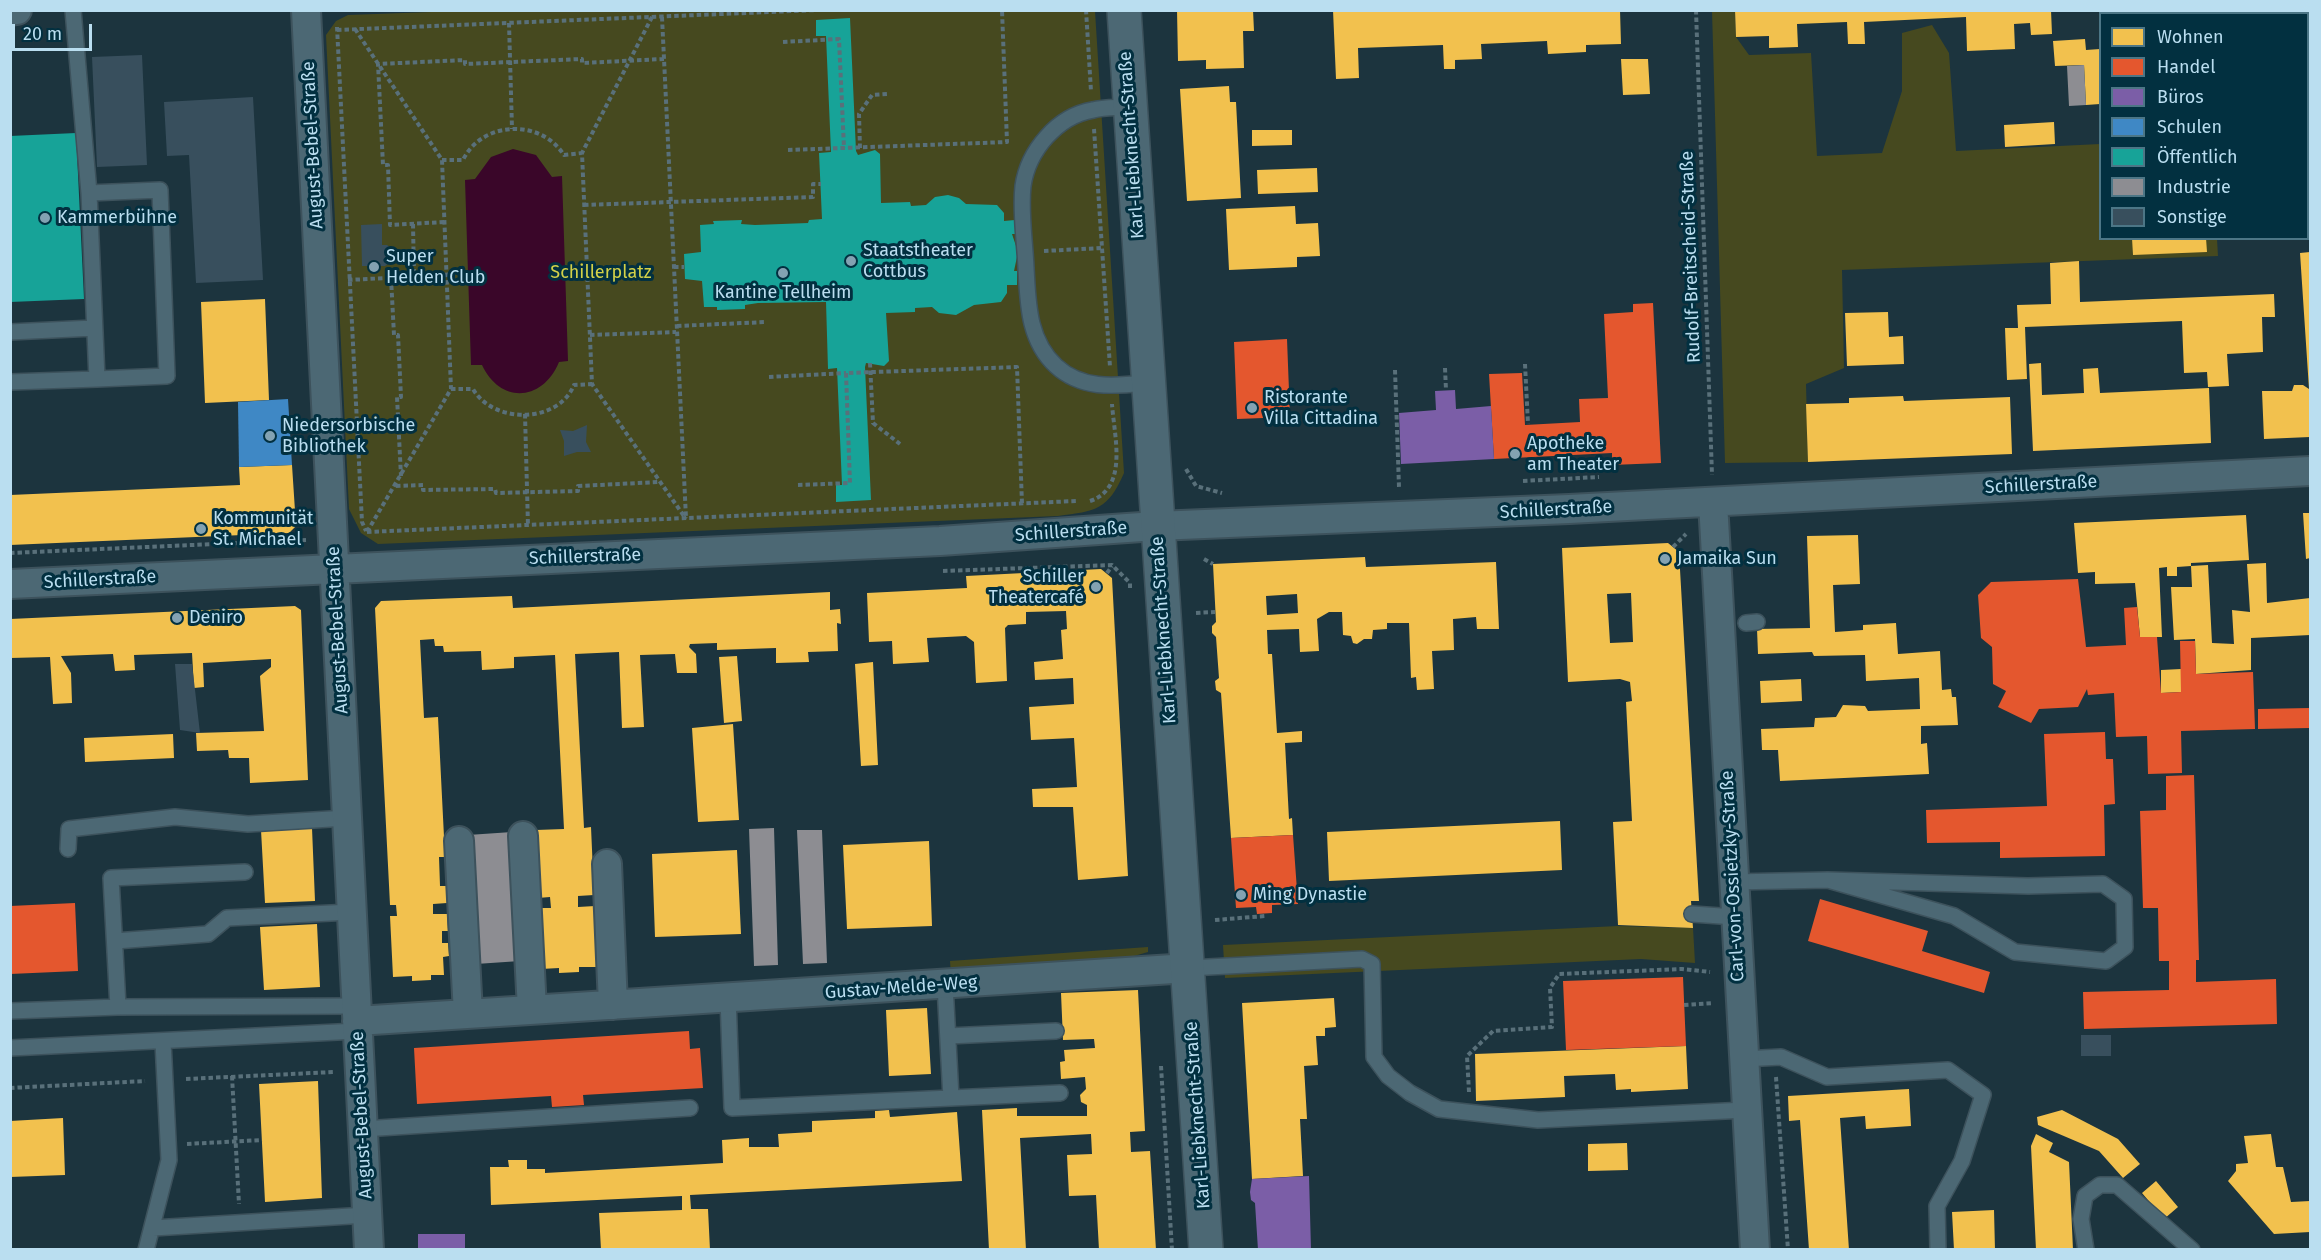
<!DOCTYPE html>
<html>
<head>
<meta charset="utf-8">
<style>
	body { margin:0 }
	#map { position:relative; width:2321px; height:1260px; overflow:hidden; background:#1c343e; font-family:"Fira Sans",sans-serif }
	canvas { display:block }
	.frame { position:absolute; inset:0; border:12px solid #badef0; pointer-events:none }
	.legend { position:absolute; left:2099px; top:12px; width:210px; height:228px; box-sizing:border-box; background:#023040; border:2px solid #4c7686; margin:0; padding:8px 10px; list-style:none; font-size:18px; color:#badef0 }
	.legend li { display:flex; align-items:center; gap:12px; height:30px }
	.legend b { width:30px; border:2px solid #4c7686 }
	.scale { position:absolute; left:12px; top:24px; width:80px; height:27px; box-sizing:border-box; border:3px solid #badef0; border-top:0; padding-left:8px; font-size:18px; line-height:21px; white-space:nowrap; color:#badef0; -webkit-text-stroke:4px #023040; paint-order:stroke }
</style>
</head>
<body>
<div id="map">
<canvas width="2321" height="1260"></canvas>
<div class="frame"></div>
<ul class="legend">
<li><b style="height:16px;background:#f2c14e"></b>Wohnen</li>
<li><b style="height:16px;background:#e4572e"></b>Handel</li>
<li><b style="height:16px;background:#7b5ea7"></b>Büros</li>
<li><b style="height:16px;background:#3f88c5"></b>Schulen</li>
<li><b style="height:16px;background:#17a398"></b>Öffentlich</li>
<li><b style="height:16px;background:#8d8d92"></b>Industrie</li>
<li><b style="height:16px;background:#384f5d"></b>Sonstige</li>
</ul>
<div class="scale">20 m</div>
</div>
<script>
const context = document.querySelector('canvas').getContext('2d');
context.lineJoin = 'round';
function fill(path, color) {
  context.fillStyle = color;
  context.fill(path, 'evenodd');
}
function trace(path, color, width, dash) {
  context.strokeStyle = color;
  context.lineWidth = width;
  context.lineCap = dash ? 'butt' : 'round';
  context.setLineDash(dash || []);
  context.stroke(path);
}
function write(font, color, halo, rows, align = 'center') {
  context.font = font + ' "Fira Sans",sans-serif';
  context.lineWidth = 6;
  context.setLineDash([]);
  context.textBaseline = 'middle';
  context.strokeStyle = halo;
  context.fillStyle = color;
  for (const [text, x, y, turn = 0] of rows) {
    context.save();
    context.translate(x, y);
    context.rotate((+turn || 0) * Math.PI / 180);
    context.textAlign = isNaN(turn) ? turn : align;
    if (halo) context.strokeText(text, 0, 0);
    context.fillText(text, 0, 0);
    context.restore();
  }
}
fill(new Path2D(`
	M459 11H1095L1124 473C1108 510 1096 511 1058 516L378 544 361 533 349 509 326 35 336 21 348 15Z
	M1712 11H1735L1736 37 1749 55 1811 53 1817 156 1882 153 1902 91V33L1932 25 1949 53 1956 151 2100 144V238L2217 239 2218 256 1842 270 1844 368 1806 384 1808 462 1725 463Z
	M1618 926 1693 928 1695 963 1641 959 1225 978 1223 945Z
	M1148 947V952L1096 967 951 976 950 961Z`), '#46491f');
fill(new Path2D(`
	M513 149 536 155 552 177 562 176 568 361 559 362C543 401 501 405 482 365H471L465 180 475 179 491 157Z`), '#3a0629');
fill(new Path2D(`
	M1177 10H1253L1254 31H1243L1244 68 1206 69V60L1178 61Z
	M1333 10H1620L1621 44 1586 45V52L1548 54 1547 41 1481 44 1482 59 1455 60V69H1444L1443 45 1358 48 1359 78 1336 79Z
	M1735 10H2051L2052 34 2031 35 2030 23 2014 24 2015 49 1967 51 1966 17 1864 22 1865 44H1848L1847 22 1797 24 1798 47 1769 48V36L1736 37Z
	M2085 39 2086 50 2100 49V104L2086 105 2084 65 2055 66 2053 41Z
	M1621 59H1648L1650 94 1623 95Z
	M1229 86 1230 102H1236L1241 198 1187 201 1180 89Z
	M2054 122 2055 144 2005 147 2004 125Z
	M1252 130H1292V145L1252 146Z
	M1317 168 1318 192 1258 194 1257 170Z
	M1295 206 1296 224 1318 223 1320 256 1297 257V267L1229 270 1226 209Z
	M2132 238H2206L2207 252 2133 255Z
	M2310 252V437L2264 439 2262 391H2292L2294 385H2303L2309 389 2300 253Z
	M2079 261 2080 302 2274 294 2275 317H2262L2263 352 2227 354 2229 386 2208 387 2207 372 2184 373 2182 321 2025 327 2027 379 2007 380 2005 328H2018L2017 305 2051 304 2050 263Z
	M265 299 269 400 205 403 201 302Z
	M1888 312 1889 337 1903 336 1904 364 1847 366 1845 313Z
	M2041 363 2042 395 2084 393 2083 369 2098 368 2100 393 2209 388 2211 443 2033 451 2029 364Z
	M1903 396 1904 401 2010 397 2012 454 1808 462 1806 404 1849 403V398Z
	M292 465 296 526 289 533 10 545V495L240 485 239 467Z
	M2303 513H2310V558L2306 559Z
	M2246 515 2249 560 2191 563V566L2177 567V576H2167V567L2159 568 2162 637H2140L2135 583 2095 584V572L2078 573 2074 523Z
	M1858 535 1860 584 1833 585 1835 632 1863 630V625L1896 623 1898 654 1940 651 1942 690 1951 689 1952 697H1956L1958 725 1921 726V744L1927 743 1929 774 1780 781 1778 750H1762L1761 729 1814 727 1815 718 1836 717 1843 705 1865 706 1868 711 1920 709 1919 678 1866 681 1865 655 1814 656 1812 652 1758 654 1757 629 1810 628 1807 536Z
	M1668 543 1679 552 1699 901H1691L1693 928 1618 925 1613 822 1632 821 1626 702 1632 701 1630 682 1620 679 1568 682 1562 548ZM1631 593 1633 642 1610 643 1607 594Z
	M1365 557 1366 567 1496 562 1499 629H1477L1476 617 1453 619 1454 650 1432 651 1434 689 1417 690 1416 677 1411 678 1409 623H1387V629L1373 630 1372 639H1364L1357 644 1353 643 1351 636 1343 635 1342 612H1329L1317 619 1319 651 1300 652 1299 629 1267 630 1268 654H1272L1277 733 1302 731V742L1285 743 1289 819 1292 818 1293 835 1231 838 1221 693 1216 690 1215 681 1219 678 1216 637 1212 633V626L1216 622 1213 564ZM1297 594 1298 613 1267 615 1266 596Z
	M2266 563 2267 603 2310 598V635L2251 638V670L2196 674 2195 639 2174 640 2171 587H2192L2191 566 2208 565 2212 643 2234 644 2232 610 2250 612 2247 564Z
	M1101 569 1112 578 1128 876 1078 880 1073 807H1033L1032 789 1077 787 1074 738 1031 740 1029 707 1074 704 1073 678 1035 680 1034 662 1063 659 1061 630 1067 629 1066 611 1026 612V624L1008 625 1005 628 1007 681 976 683 974 642 966 636 927 638 929 662 893 664 892 641 869 642 867 593 967 588 966 576Z
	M830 592V610L840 609 841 624 837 623 838 651 808 652 809 662 776 663V648L717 650V643L690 644 689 647 696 654 697 673H677L675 654 640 655 644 727 622 728 619 652 575 654 584 828 591 827 594 895 578 896V907L595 906 597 967H579V972L559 973V968L541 969 539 908H551L550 897 538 898 536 830 564 829 555 655 514 657V668L482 670 481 651 444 652 443 646H435L434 639 420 640 424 718 438 717 445 857H439L440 886H446L447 903 433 904V914H447L448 931H442V943H448L449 956 443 957 444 975H431V980L412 981V976L393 977 390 916H397L396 905H390L375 608 381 601 512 596 513 608Z
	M295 606 301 610 308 780 250 783 249 758H229L228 750 197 751 196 733 264 731 260 676 271 667V659L203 663 204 687 194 688 192 653 134 655 135 670 115 671 113 654 61 656 71 673 72 703 53 704 50 657 10 658V619Z
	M737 656 742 721 724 723 719 657Z
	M873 662 878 765 861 766 855 664Z
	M2181 669V692L2161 693V670Z
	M1801 679 1802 701 1761 703 1760 681Z
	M733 724 739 820 698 822 692 728Z
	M173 734 174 758 85 762 84 738Z
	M1560 821 1562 870 1329 881 1327 832Z
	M312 828 315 901 265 903 261 830Z
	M929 841 932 926 847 929 843 845Z
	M737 850 741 934 655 937 652 854Z
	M317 924 320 987 264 990 260 927Z
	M1138 990 1145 1131 1130 1132 1131 1152 1150 1151 1156 1250H1099L1096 1195 1069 1196 1067 1155 1092 1154 1091 1134 1020 1138 1026 1250H989L982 1110 1017 1108V1116H1087V1105L1081 1102 1080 1095 1086 1089 1085 1077 1061 1079 1060 1062 1065 1061 1064 1050 1095 1048 1094 1039 1063 1040 1061 993Z
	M1334 998 1336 1027 1325 1028V1036H1316L1318 1065 1304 1066 1307 1119H1300L1303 1176 1252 1179 1242 1003Z
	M927 1008 931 1074 889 1076 886 1010Z
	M1686 1046 1688 1089 1631 1092V1089L1616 1090 1615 1074 1564 1076 1565 1097 1476 1101 1475 1054Z
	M318 1081 322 1198 265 1202 259 1084Z
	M1909 1089 1911 1126 1866 1129 1865 1116 1840 1118 1849 1250H1809L1800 1120 1789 1121 1788 1096Z
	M889 1110 890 1117 957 1112 962 1181 690 1195 691 1209H708L710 1250H601L599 1213 682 1210V1196L491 1205 490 1167H509L508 1160H527V1169H545V1173L723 1163 722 1140 749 1138V1147H779L778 1134 812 1132V1121L875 1118V1111Z
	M2062 1110 2118 1139 2140 1164 2123 1178 2099 1151 2038 1125 2037 1117Z
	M63 1118 65 1175 10 1177V1121Z
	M2036 1134 2053 1143 2049 1152 2069 1162 2073 1250H2036L2031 1146Z
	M2271 1134 2276 1167H2283L2291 1202 2310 1201V1232L2274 1234 2228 1181 2236 1171V1164L2248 1163 2244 1136Z
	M1627 1143 1628 1170 1588 1171V1144Z
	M2156 1181 2178 1207 2164 1219 2142 1193Z
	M1994 1210 1995 1250H1954L1952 1212Z`), '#f2c14e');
fill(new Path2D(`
	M1653 303 1661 463 1612 465V453L1494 459 1489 374 1522 373 1525 425 1580 422 1579 399 1608 398 1604 314 1633 312V304Z
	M1287 339 1290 417 1237 419 1234 342Z
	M2078 579 2086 647 2126 645 2124 608 2137 607 2140 637H2157L2161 693 2181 692 2180 641H2195L2196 674 2253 672 2255 729 2181 731 2182 773 2148 774 2147 736 2116 737 2114 693 2088 695 2087 689 2078 707 2039 709 2031 723 1998 707 2006 691 1993 684 1992 647 1981 638 1978 595 1991 582Z
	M2310 708V728L2258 729V709Z
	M2105 732 2106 759H2113L2115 804 2104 805 2105 856 2000 858V842L1927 843 1926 810 2047 806 2044 734Z
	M2194 775 2199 960H2196V982L2276 979 2277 1024 2084 1029 2083 992 2169 990V961H2159L2158 908H2143L2140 811 2166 810V776Z
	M1293 835 1298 904 1272 905V913L1257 914 1256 907 1236 908 1231 838Z
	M1820 899 1928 931 1922 951 1990 972 1984 993 1808 941Z
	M75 903 78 971 10 974V906Z
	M1683 977 1686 1046 1566 1050 1563 981Z
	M689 1031 690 1049 700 1048 703 1088 583 1095 584 1105 552 1107 551 1096 417 1104 414 1048Z`), '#e4572e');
fill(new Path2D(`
	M1455 390 1456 409 1491 406 1494 459 1401 464 1399 413 1436 410 1435 391Z
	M1309 1176 1311 1250H1258L1255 1203 1251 1200 1250 1192 1252 1179Z
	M418 1234H465V1250H418Z`), '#7b5ea7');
fill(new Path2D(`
	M288 399 292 465 239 467 238 402Z`), '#3f88c5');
fill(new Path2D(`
	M850 18 856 151 858 155 875 150 880 154 881 203 910 202 911 206 926 205 935 197 948 195 959 198 966 204 997 205 1004 213V221L1015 220V234H1012L1018 252 1014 271H1017V285H1007V293L1001 302 974 305 956 315 939 313 932 307 915 308V312L886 313 889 361 884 366 866 363 865 367 871 500 836 502V485H842L837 368 828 369 826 302 758 303 745 305V309L717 310V307H704L702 281 685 279 684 254 701 252 700 225 714 224 713 221 742 220 741 224 755 225 808 223 809 220 822 219 819 153 831 152 826 36H816V20Z
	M76 133 84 299 10 302V136Z`), '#17a398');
fill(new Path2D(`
	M2084 65 2086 105 2069 106 2067 66Z
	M774 828 778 965 754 966 749 829Z
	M797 830H822L827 963 803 964Z
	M512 832 520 961 476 964 468 835Z`), '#8d8d92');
fill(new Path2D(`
	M142 55 147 165 97 167 92 57Z
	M253 97 263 280 196 283 189 155 167 156 164 102Z
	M382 224V245H387L394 250 393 260 385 266H362L361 225Z
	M587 425 586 442 591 452H577L564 456V441L560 430 573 431Z
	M175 664H192L200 733 180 730Z
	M2081 1035H2111V1056H2081Z`), '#384f5d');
const lane = new Path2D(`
	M1129 107C1117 108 1104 107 1093 110 1057 116 1028 151 1023 186 1020 212 1025 242 1026 268 1028 303 1028 340 1056 366 1082 390 1115 386 1147 383
	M2308 189H2310
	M89 193 160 190 167 376 97 379
	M10 332 94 328
	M10 382 97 379 89 193 73 10
	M1746 623 1757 622
	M68 849 69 829 175 817 248 824 347 818
	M245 872 111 878 118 1007 356 1006
	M1733 882 1828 880 1954 916 2015 952 2106 961 2125 947 2124 899 2103 884 2028 886 1828 880
	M1692 914 1735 917
	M115 941 208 934 227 918 352 912
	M1189 968 1362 959 1372 964 1374 1057 1388 1076 1410 1093 1439 1109 1538 1120 1746 1110
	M728 998 732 1108 951 1098 945 985
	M10 1011 118 1007
	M948 1036 1056 1031
	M10 1048 358 1031
	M1743 1059 1781 1057 1827 1077 1948 1070 1983 1095 1962 1161 1937 1206 1938 1250
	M951 1098 1060 1093
	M363 1129 690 1108
	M153 1228 367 1215
	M146 1250 169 1160 163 1042
	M2086 1250 2081 1219 2085 1196 2100 1185H2117L2192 1250`);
const street = new Path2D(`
	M306 10 369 1250
	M10 11 17 10
	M1713 502 1755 1250
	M10 584 940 541 1156 526 1569 509 2310 471
	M523 836 532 1010
	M459 841 468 1014
	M607 864 613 1005
	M357 1021 1189 968`);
const secondary = new Path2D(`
	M1124 10 1206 1250`);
trace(lane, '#3d525c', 18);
trace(street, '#3d525c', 32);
trace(secondary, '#3d525c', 36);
trace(new Path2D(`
	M1086 10 1091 91
	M1696 10 1712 475
	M652 17 582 153 592 384 686 519
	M662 17 686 518
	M509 23 512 129
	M337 27 362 522 366 531
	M355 29 442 160 451 389 367 532
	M337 30 817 10
	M783 42 839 39 844 148
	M2308 62 2310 61
	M1094 129 1110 367
	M860 148 859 114 872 95 887 94
	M788 150 1007 142 1002 10
	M442 160H463C482 121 540 118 564 155L582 153
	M584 205 813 197V184H821
	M444 222 390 225 388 165H383L378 64 465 60V64L582 59V63L664 59
	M413 224 414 277
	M1044 251 1102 248
	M674 267H684
	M391 278 394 335H398L401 397H397L401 476
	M348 280 446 275
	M677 326 766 322
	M590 335 676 332
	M870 363 873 423 900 444
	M1525 364 1528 424
	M1445 368 1446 390
	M1395 370 1399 487
	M769 377 846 373
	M451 389H473C493 424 558 424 574 385L592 384
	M525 414 528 526
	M1186 469 1196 486 1222 493
	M1523 481 1599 477
	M798 485 850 483 846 373 1017 367 1022 504
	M396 486 423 485V490L495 489 496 493 578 491V486L659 482
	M1090 501C1129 488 1114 436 1112 404
	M367 532 1076 501
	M1673 547 1686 534
	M10 553 306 540
	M1204 559 1213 564
	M943 571 1112 565 1130 583V588
	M1107 573 1112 566
	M1196 613 1215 612
	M1215 920 1265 916V914
	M1684 1005 1713 1003
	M1161 1066 1172 1250
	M232 1076 239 1204
	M1776 1077 1788 1250
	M186 1079 334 1072
	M10 1088 145 1081
	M1469 1092 1467 1056 1493 1031 1552 1027 1550 988 1559 974 1682 969 1710 972
	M187 1144 262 1140`), '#59707a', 4, [4.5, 3]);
trace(lane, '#4c6874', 15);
trace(street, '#4c6874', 28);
trace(secondary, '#4c6874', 33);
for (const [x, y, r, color] of [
	[45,218,6,"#83a2b2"],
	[851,261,6,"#83a2b2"],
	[374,267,6,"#83a2b2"],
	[783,273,6,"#83a2b2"],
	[1252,408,6,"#83a2b2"],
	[270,436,6,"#83a2b2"],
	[1515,454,6,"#83a2b2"],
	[201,529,6,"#83a2b2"],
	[1665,559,6,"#83a2b2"],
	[1096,587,6,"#83a2b2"],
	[177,618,6,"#83a2b2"],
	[1241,895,6,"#83a2b2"]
]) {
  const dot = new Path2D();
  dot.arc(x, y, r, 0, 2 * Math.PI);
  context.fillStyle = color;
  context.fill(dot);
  trace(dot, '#023040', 2);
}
write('18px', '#badef0', '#023040', [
	["August-Bebel-Straße",313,145,-93],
	["Karl-Liebknecht-Straße",1132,145,-94],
	["Rudolf-Breitscheid-Straße",1691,257,-92],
	["Schillerstraße",2041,485,-3],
	["Schillerstraße",1556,510,-3],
	["Schillerstraße",1071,532,-4],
	["Schillerstraße",585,557,-2],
	["Schillerstraße",100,580,-3],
	["August-Bebel-Straße",338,630,-93],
	["Karl-Liebknecht-Straße",1164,630,-94],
	["Carl-von-Ossietzky-Straße",1733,876,-93],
	["Gustav-Melde-Weg",901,988,-4],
	["August-Bebel-Straße",362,1115,-93],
	["Karl-Liebknecht-Straße",1198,1115,-94]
]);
write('18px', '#badef0', '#023040', [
	["Kammerbühne",57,218],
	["Staatstheater",863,251],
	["Cottbus",863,272],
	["Super",386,257],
	["Helden Club",386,278],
	["Kantine Tellheim",783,293,"center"],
	["Ristorante",1264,398],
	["Villa Cittadina",1264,419],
	["Niedersorbische",282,426],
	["Bibliothek",282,447],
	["Apotheke",1527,444],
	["am Theater",1527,465],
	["Kommunität",213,519],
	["St. Michael",213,540],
	["Jamaika Sun",1677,559],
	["Schiller",1084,577,"right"],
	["Theatercafé",1084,598,"right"],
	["Deniro",189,618],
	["Ming Dynastie",1253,895]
], 'left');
write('18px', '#d3d148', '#023040', [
	["Schillerplatz",601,273]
]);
</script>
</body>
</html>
